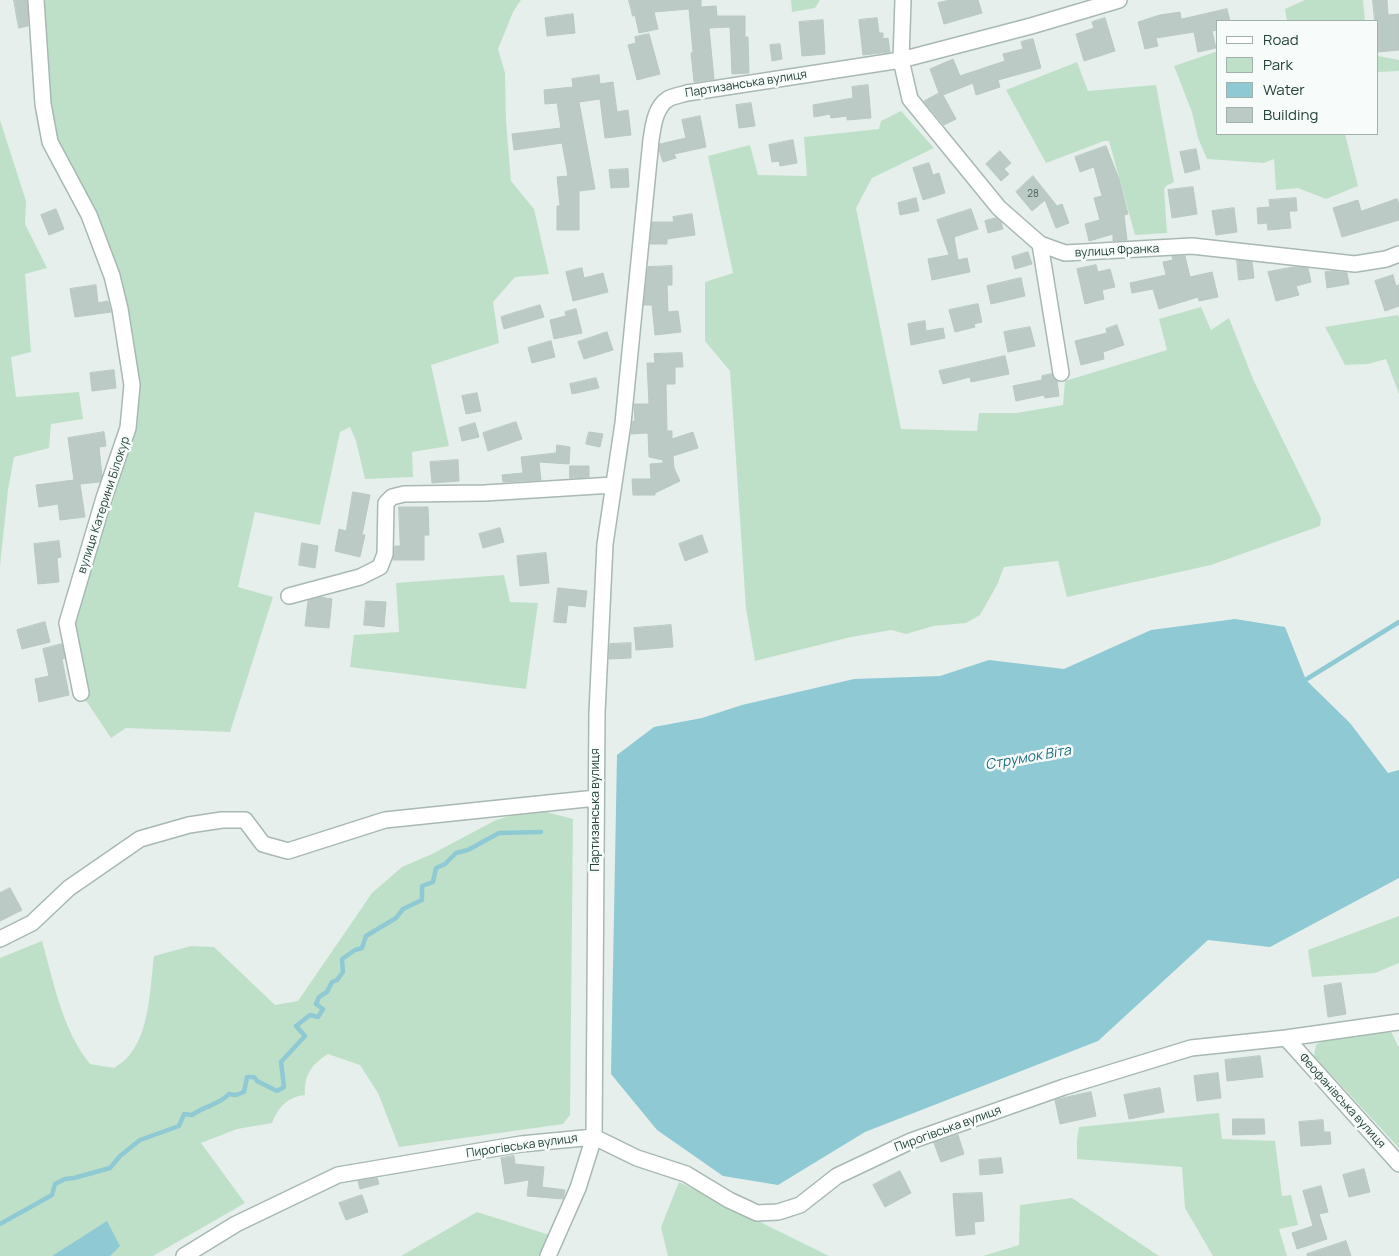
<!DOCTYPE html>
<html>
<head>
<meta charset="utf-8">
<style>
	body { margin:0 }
	#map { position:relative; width:1399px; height:1256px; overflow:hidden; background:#e6efeb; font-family:Manrope,sans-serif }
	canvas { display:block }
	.legend { position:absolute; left:1216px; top:20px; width:162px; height:115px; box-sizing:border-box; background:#f7fbf9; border:1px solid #a3b1ad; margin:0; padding:6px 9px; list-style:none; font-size:15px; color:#24423a }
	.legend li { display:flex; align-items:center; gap:10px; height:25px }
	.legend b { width:25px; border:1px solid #a3b1ad }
</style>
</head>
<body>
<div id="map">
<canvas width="1399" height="1256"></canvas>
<ul class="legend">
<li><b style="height:6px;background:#fff"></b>Road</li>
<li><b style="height:14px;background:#bfe0c8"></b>Park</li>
<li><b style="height:14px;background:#8ec9d4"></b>Water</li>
<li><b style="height:14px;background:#bbcac4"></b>Building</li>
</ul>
</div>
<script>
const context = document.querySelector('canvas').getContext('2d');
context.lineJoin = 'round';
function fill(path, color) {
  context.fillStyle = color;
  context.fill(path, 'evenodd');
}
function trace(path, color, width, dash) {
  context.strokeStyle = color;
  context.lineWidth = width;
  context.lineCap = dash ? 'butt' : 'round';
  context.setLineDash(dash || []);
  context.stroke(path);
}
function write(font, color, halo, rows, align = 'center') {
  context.font = font + ' Manrope,sans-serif';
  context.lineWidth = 5;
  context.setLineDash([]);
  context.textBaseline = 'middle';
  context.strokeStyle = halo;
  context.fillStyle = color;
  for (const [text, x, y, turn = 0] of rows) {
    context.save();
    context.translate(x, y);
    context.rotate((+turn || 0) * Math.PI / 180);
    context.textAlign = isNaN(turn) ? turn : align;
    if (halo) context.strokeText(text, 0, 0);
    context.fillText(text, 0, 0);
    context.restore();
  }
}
fill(new Path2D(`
	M44 0H521L513 12 498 49 505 73 506 121 511 181 534 209 549 274 515 277 493 302 499 343 431 365 449 446 412 452 413 477 365 479 356 441 350 427 340 432 320 525 255 512 238 587 273 597 230 732 126 728 111 738 81 693 67 623 132 385 112 276 50 142Z
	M791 0H820L815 8 792 12Z
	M1305 0H1363L1365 21H1287L1285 9Z
	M1218 51V134H1345L1358 186 1326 199 1298 188 1276 190 1274 159 1264 163 1207 159 1198 138 1192 112 1174 66Z
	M1378 56 1399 60V71L1378 72Z
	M1077 62 1088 91 1156 85 1174 182 1166 186 1164 189 1167 233 1135 235 1109 141H1104L1046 163 1006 90Z
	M901 111 934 148 872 178 856 208 901 429 977 431 979 413H1017L1063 405 1065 381 1167 350 1159 319 1201 307 1211 330 1229 318 1253 379 1321 518 1320 526 1211 565 1067 597 1058 561 1004 567 997 585 980 615 966 623 933 626 906 634 891 630 851 637 755 661 746 608 730 371 705 341V282L733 273 708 156 750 145 758 175 807 176 804 137 879 129 881 121Z
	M0 120 26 201 25 224 47 268 25 274 31 352 11 357 16 397 79 392 83 419 51 424 49 448 14 457 8 490 0 566Z
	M1398 315 1399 318V394L1386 359 1368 364 1345 365 1325 327Z
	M504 575 510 602 538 603 526 689 350 667 354 635 399 632 396 583Z
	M535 809 573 819 570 1115 563 1124 399 1147 378 1093 360 1065 328 1054C311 1065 304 1075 305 1095 287 1097 279 1107 272 1123L237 1129 201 1143 245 1203 153 1256H0V958L42 941C54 983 62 1029 90 1064L114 1068C118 1065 123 1062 126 1059 150 1035 150 987 154 956L191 946 214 947 275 1005 298 1001 372 893 402 867 432 854 496 820Z
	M1399 916V963L1375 973 1312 977 1308 950Z
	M1390 1029 1399 1048V1148L1314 1056 1316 1045 1331 1036Z
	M1219 1113 1222 1139 1275 1141 1282 1196 1291 1195 1298 1225 1279 1229 1287 1256H1213L1185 1208 1182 1167 1077 1159V1140L1079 1127Z
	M679 1182 829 1256H668L661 1227Z
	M1072 1198 1159 1256H983L1019 1245 1020 1205Z
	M477 1212 556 1237 548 1256H401Z`), '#bfe0c8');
fill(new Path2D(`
	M1235 619 1285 627 1306 680 1350 723 1388 773 1399 770V878L1270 947 1208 940 1098 1041 865 1132 778 1185 723 1176 657 1130 611 1074 617 755 654 727 702 718 742 705 854 679 940 676 989 660 1064 669 1151 630Z
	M107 1221 120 1246 110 1256H52Z`), '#8ec9d4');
trace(new Path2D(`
	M1302 682 1399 622
	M0 1224 52 1195 55 1184 65 1179 74 1178 110 1168 120 1156 140 1140 179 1126 184 1114 192 1115C204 1106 219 1105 229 1094L236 1095 244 1092 247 1077H254L257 1081 277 1091 284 1087 281 1062 305 1036 296 1026 310 1015 318 1017 323 1009 316 1004 319 997 327 992 332 982 337 980 343 972 342 959 355 950 362 948 366 936 396 918 403 909 422 900V886L433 882 436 868 445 864 456 853 468 850 499 833 541 832`), '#8ec9d4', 4.5);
const building = new Path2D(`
	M14 0H27L28 26 19 28Z
	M629 0H701V7L716 6 717 16H745V37H748L749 73 732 74 730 27 709 28 714 79 694 82 691 53 693 52 689 9 654 12 658 29 639 33 635 15 633 16Z
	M951 0H978L982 13 944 24 938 3Z
	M1373 0H1387L1388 15 1399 14V50L1378 52V21H1375Z
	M1227 9 1230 21H1218V30L1212 31 1216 48 1198 52 1194 32 1156 38 1158 46 1145 49 1138 22 1160 15 1180 12 1181 19Z
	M573 14 575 33 547 36 545 18Z
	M877 18 879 33H883V39L888 38 890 52 863 55 859 20Z
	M1105 18 1115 51 1084 61 1076 34 1094 28 1092 22Z
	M823 20 825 54 802 56 799 22Z
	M649 34 660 74 637 80 628 45 636 43 635 37Z
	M1033 39 1041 68 998 80 1000 87 976 95 973 83 943 95 956 119 944 125 924 101 939 93 930 69 953 59 960 76 1005 61 1003 54 1023 49 1021 42Z
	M780 44 782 59 772 61 770 45Z
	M599 75 600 84 613 82 617 112 628 110 631 135 605 138 600 99 579 102 595 189 579 191V230H557V206H560L557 177 568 176 562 143 514 150 512 134 561 128 557 103 545 104 544 90 573 87 572 79Z
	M868 85 871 118 847 120V116L831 118 830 114 814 117 813 105 853 98 852 87Z
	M751 103 755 126 739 128 736 105Z
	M700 116 706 147 674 154 676 158 663 162 659 150 660 144 686 138 682 120Z
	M793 140 797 163 780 166 779 161 772 162 769 145Z
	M1106 146 1119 179 1128 214 1124 215 1127 240 1113 241V234L1089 241 1085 224 1100 220 1094 198 1102 196 1094 167 1080 172 1075 157Z
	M1196 149 1200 169 1185 173 1180 152Z
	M1000 151 1011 163 1004 169 1009 174 1001 181 986 164Z
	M929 163 933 175 939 173 945 193 923 200 913 168Z
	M628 169 629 187 611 188 609 170Z
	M1033 176 1057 206 1062 204 1069 223 1056 228 1045 200 1032 211 1016 192Z
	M1193 187 1197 214 1172 218 1168 190Z
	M916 198 919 211 900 215 898 203Z
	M1296 198 1297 211H1289L1291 228 1268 230 1267 223 1258 224 1257 208 1270 207 1269 200Z
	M1397 199 1399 205V220L1342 237 1333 208 1358 200 1361 211Z
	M1234 208 1237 232 1216 235 1212 211Z
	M56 209 64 229 49 235 41 215Z
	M971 209 978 229 954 237 958 260 967 258 970 272 932 280 928 259 949 255 937 220Z
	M692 214 695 235 667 239V244H650L652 222H674L673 217Z
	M996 218 1001 222 1003 229 988 233 985 221Z
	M1028 252 1032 264 1015 269 1012 257Z
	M1175 256H1185L1190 277 1212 272 1218 297 1199 301 1198 297 1159 309 1153 289 1132 293 1130 283 1166 275 1163 262 1173 260 1172 257Z
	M1237 260 1252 262 1254 278 1239 280Z
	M1096 265 1098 272 1110 269 1115 287 1102 290 1104 299 1085 304 1077 269Z
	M672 266V285H667L668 312 678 311 681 332 655 335 652 305H644L648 267Z
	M1294 267 1308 268 1311 282 1296 286 1299 295 1276 301 1268 272Z
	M582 268 584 278 603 273 608 292 573 301 566 272Z
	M1332 271 1347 273 1349 284 1327 288 1325 272Z
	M1393 275 1396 286 1399 285V306L1385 311 1375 281Z
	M1021 278 1025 296 991 304 987 286Z
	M96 285 98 303 108 301 111 312 75 317 70 289Z
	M978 304 982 322 974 324 975 327 955 332 949 310Z
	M540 305 544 317 504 329 501 317Z
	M576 309 582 333 554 339 550 320 566 316 565 312Z
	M925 321 926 331 943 328 945 338 911 345 908 324Z
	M1117 325 1124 345 1103 352 1104 359 1081 365 1075 341 1107 333 1106 329Z
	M1030 327 1035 346 1008 352 1004 332Z
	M607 332 613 350 584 359 578 342Z
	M551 341 555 357 532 363 528 348Z
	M682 353 683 367H675V384H666L667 431H672V439L693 432 698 448 673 456 674 468 680 481 655 493V495H633L632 479H651L650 464 663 463V460L649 457 648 433 631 434 633 421H635L634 404H649L647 363H655L654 354Z
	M1005 356 1009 374 971 382 970 377 943 384 939 371Z
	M114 370 116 388 92 391 90 373Z
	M1052 374 1057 381 1059 396 1045 398 1044 395 1016 401 1013 386 1042 380V376Z
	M596 378 599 388 572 394 570 384Z
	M477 393 481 411 466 414 462 396Z
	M516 422 522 439 488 451 483 433Z
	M475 423 479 437 462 441 459 428Z
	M104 432 106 446 99 447 102 476 100 482 80 484 85 517 60 520 58 504 39 507 36 485 74 480 68 438Z
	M589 432 603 434 600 447 586 444Z
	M557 445 570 447 569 464 539 462 541 480 503 482 502 475 523 473 521 457 556 453Z
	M458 460 459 481 432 483 430 462Z
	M570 466H589V477L570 478Z
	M353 492 370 495 362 535H365L360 557 335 551 339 529 346 531Z
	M399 507H428L429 535H424V560H393L395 546H400Z
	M500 528 504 542 483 548 479 534Z
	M702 535 708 552 685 561 679 544Z
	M59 541 61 557 57 558 59 582 38 584 34 544Z
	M302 543 318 546 315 568 299 565Z
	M546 553 549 583 520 586 517 556Z
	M558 588 587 591 585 607 568 605 566 623 554 622Z
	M320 597 332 599 329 628 305 626 308 601Z
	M366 601 386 602 384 627 364 625Z
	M45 622 50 642 22 649 17 630Z
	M671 625 673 647 636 650 634 628Z
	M631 643V658L609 659 610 644Z
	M62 644 65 658 62 659 69 695 39 702 35 679 49 676 43 649Z
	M10 888 22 910 0 921V893Z
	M1341 983 1346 1014 1328 1017 1324 986Z
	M1260 1056 1263 1077 1227 1081 1225 1060Z
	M1218 1073 1221 1098 1197 1101 1194 1076Z
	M1160 1088 1164 1112 1129 1119 1124 1095Z
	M1091 1092 1096 1116 1060 1124 1055 1100Z
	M1233 1119H1264L1265 1134 1233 1135Z
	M1323 1120 1324 1132H1330L1331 1144 1301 1146 1299 1122Z
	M958 1135 964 1154 941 1162 934 1143Z
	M514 1156 515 1164 544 1167 542 1187 565 1190 563 1199 527 1196 529 1180 505 1184 501 1158Z
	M1001 1158 1003 1173 980 1175 979 1160Z
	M1364 1169 1370 1192 1349 1197 1343 1175Z
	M900 1171 911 1193 885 1207 873 1185Z
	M377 1178 379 1184 360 1189 358 1181Z
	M1321 1186 1328 1212 1319 1214 1327 1239 1297 1249 1292 1233 1313 1226 1303 1191Z
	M982 1193 984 1221 974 1222 975 1234 956 1236 953 1194Z
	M362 1195 368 1212 346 1220 339 1203Z
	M1346 1241 1351 1256H1307V1254Z`);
fill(building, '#bbcac4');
trace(building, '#b8c9c2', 1);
const street = new Path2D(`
	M36 0 43 104 50 142 89 215 112 276 120 309 132 385 128 428 104 498 67 623 81 693
	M903 0 901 60 910 99 999 208 1040 244 1065 253 1192 246 1355 264 1386 259 1399 254
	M1040 244 1061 373
	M289 596 360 577 380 567 385 554 386 503 392 497 404 494 485 493 613 485
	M0 939 32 923 69 888 140 839 189 825 222 820H245L263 844 288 851 385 820 596 798
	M1286 1038 1399 1164
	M184 1256 236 1224 338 1175 521 1144 594 1137 637 1158 686 1174 729 1200 757 1213 778 1212 800 1205 837 1176 911 1141 1064 1087 1191 1048 1286 1038 1399 1022
	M548 1256 578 1188 594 1137 597 713 605 544 623 423 651 140C653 127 655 107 668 99 673 96 681 95 687 93L901 60 1031 26 1119 0`);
trace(street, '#a8b8b2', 18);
trace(street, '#fff', 15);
write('10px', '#4a645c', null, [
	["28",1033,194]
]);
write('12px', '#24423a', '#f7fbf9', [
	["Партизанська вулиця",746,84,-9],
	["вулиця Франка",1117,251,-3],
	["вулиця Катерини Білокур",104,505,-72],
	["Партизанська вулиця",596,810,-90],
	["Феофанівська вулиця",1342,1101,48],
	["Пирогівська вулиця",948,1129,-20],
	["Пирогівська вулиця",522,1146,-8]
]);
write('italic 14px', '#1c6f80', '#f7fbf9', [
	["Струмок Віта",1028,758,-10]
]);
</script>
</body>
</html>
